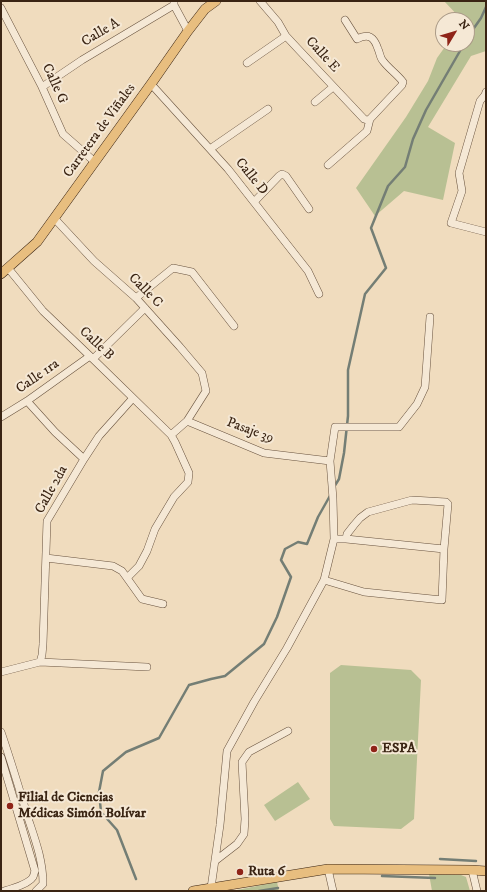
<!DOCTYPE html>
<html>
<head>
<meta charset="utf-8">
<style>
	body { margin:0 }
	#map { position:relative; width:487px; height:892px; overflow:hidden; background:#f0dcbe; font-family:"IM FELL DW Pica",serif }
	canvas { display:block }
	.frame { position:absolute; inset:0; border:2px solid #3a2413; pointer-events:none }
	.north { position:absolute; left:435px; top:12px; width:40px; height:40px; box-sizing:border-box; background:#f5e8d5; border:1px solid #aa9a87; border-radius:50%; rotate:52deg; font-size:11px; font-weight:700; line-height:16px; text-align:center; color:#3a2413 }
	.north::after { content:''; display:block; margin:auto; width:14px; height:18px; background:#8f2418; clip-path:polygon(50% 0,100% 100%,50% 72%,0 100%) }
</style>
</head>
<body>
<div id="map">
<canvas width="487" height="892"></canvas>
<div class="frame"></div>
<div class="north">N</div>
</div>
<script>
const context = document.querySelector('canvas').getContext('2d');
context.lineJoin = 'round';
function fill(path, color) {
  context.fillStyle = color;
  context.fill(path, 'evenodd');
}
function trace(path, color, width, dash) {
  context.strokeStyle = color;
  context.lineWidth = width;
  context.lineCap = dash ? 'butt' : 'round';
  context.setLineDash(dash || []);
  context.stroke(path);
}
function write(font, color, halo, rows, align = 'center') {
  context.font = font + ' "IM FELL DW Pica",serif';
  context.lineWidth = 4;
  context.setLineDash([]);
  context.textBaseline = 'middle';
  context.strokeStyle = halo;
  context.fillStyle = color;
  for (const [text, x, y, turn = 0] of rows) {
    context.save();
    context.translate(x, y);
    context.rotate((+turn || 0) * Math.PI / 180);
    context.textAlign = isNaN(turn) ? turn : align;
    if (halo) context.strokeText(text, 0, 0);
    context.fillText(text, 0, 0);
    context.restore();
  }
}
fill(new Path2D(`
	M444 1H486V51L471 56 428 127 455 143 443 200 404 191 375 216 356 188 406 117 428 81 437 58 447 44H467V20H462Z
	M341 665 411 670 421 680 414 819 401 829 334 826 330 819V673Z
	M298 782 310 799 275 821 264 805Z
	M429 874 461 875 466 877 470 891H432Z
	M277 882 279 891H232Z`), '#b8c093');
trace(new Path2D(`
	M467 38 481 18 486 7
	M334 487 339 479 344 453 348 416V370L365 294 386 268 371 228 388 186 405 167 413 139 426 110 464 44
	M440 859 476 861
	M382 876 435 878
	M136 879 117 830 101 812 99 792 103 771 126 752 159 738 189 685 211 679 225 676 264 644 277 617 291 577 281 560 285 549 298 542 307 544 318 517 331 494
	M259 891 278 888`), '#747e75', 2.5);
const minor = new Path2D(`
	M174 1V5L188 31
	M260 1 278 22 286 36 299 50 364 119 367 120 370 119
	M1 8 42 87 63 134 95 162
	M247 63 286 36
	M151 84 228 169 308 271 319 294
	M42 87 82 60 174 5
	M486 92 485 95 480 101 459 173 462 191 451 223 486 232
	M315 102 333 87
	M210 149 268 109
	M328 165 367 131 370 119 402 85 403 82C397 74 389 69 383 61 380 58 380 53 378 49 374 37 369 33 357 39L345 20
	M254 202 279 176 282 174 286 176 309 209
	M54 218 94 261 136 298 180 347 202 373 206 391 187 421 171 435
	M8 268 43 311 93 359 171 435 175 442 189 473 188 482 174 497 155 529 147 551 139 566 127 578
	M136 298 173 268 192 272 234 326
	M93 359 145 308
	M27 401 55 432 84 459
	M1 417 27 401 90 356
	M187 421 264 453 330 461
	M334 539 333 499 330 461 335 427H399L417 404 425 387 430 317
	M46 558 113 566 122 571 142 599 163 604
	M324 580 364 592 442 600 444 549 448 504 446 502 412 500 368 512 360 518 354 525 347 534 346 539
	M40 662 42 655 43 644 47 521 84 459 99 436 133 398
	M1 672 40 662 147 667
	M1 732C11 761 20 791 29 821 36 842 43 861 43 884L36 891
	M1 757 35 871C34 873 34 875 33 877 29 884 11 889 4 891
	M215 861 237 844 244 834 245 819 242 762 249 752 288 731
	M328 869 333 891
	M472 870 477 891
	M211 888 220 825 227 751 254 702 287 648 324 580 334 539H346L444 549`);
const major = new Path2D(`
	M1 274 37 242 151 84 188 31 205 9 216 1
	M193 891 328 869 472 870 486 871`);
trace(minor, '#68523e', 8);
trace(major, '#3a2413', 10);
trace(minor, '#f5e8d5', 7);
trace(major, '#e8be7f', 9);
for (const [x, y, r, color] of [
	[374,749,4,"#8f2418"],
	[10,806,4,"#8f2418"],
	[240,872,4,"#8f2418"]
]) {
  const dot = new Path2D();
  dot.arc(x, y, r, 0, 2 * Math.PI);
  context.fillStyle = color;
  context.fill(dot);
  trace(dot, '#f5e8d5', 1.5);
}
write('14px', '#3a2413', '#f5e8d5', [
	["Calle A",101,33,-31],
	["Calle E",322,55,47],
	["Calle G",54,84,65],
	["Carretera de Viñales",100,131,-54],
	["Calle D",251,177,51],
	["Calle C",145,291,45],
	["Calle B",96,344,43],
	["Calle 1ra",38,377,-35],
	["Pasaje 39",250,431,20],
	["Calle 2da",52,490,-61]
]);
write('bold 14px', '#3a2413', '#f5e8d5', [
	["ESPA",382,749],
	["Filial de Ciencias",18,798],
	["Médicas Simón Bolívar",18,814],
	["Ruta 6",248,872]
], 'left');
</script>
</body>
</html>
